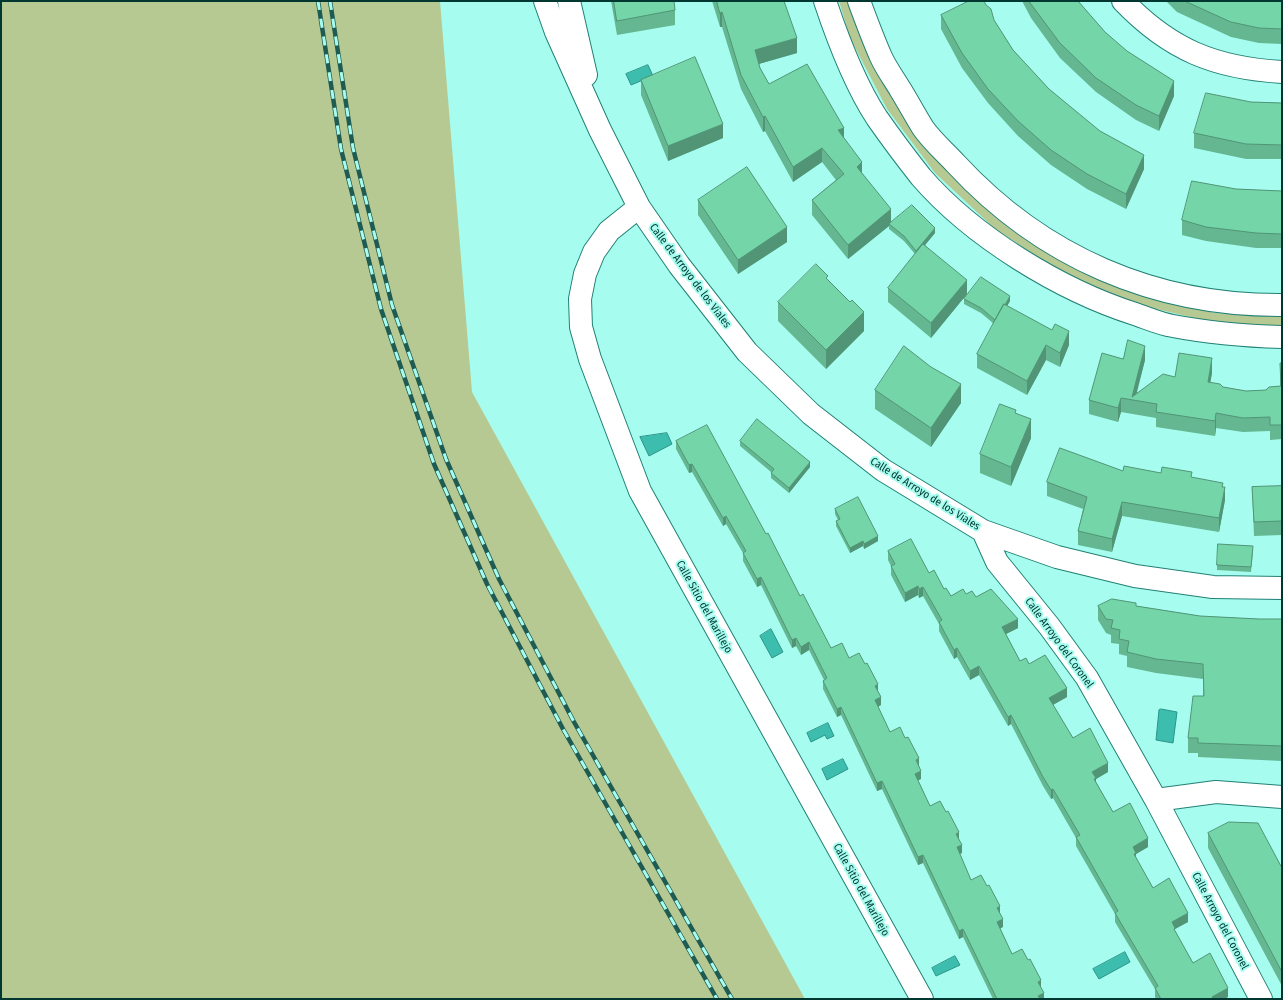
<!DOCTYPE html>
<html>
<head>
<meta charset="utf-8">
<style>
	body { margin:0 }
	#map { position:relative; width:1283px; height:1000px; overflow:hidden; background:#a6fdef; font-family:"Fira Sans Condensed",sans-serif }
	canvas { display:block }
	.frame { position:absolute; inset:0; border:2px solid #003731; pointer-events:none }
</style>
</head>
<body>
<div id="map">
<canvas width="1283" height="1000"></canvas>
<div class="frame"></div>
</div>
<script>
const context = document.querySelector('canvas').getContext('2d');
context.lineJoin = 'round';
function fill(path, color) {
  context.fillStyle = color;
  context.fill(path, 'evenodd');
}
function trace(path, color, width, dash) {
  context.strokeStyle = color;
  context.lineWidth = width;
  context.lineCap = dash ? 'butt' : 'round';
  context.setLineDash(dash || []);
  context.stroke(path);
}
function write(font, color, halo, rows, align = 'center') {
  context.font = font + ' "Fira Sans Condensed",sans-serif';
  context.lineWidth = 4;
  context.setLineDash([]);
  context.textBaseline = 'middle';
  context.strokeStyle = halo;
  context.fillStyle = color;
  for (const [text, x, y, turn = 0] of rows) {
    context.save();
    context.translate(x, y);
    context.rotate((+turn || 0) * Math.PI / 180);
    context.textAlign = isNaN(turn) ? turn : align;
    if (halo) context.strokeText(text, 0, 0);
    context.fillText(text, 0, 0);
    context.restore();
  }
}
fill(new Path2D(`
	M1 1H440L472 392 805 999H1Z
	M839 1H849L860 35 896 104 943 167 1001 221 1066 263 1139 295 1215 313 1282 317V327L1212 322 1135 304 1061 272 994 228 935 173 887 109 850 38Z`), '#b7c992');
const water = new Path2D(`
	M648 65 653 76 631 85 626 74Z
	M667 433 672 444 649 456 640 437Z
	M771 629 783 652 772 658 760 636Z
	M1161 709 1177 712 1173 743 1156 740 1159 710Z
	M828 723 834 736 827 739 825 735 811 742 807 733Z
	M843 759 848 769 827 780 822 769Z
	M1125 952 1130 962 1099 979 1093 969Z
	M955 956 960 965 936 976 932 968Z`);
fill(water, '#3cbdad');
trace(water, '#2a9588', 1);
const street = new Path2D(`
	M545 1 556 32 600 130 639 207 679 265 747 352 811 414 883 470 983 531 1057 557 1135 576 1213 587 1282 588
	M569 1 586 75
	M825 1C838 40 854 83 877 118 891 138 906 158 921 177 973 237 1060 290 1135 314 1147 318 1160 324 1173 326 1209 333 1245 336 1282 337
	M859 1C866 20 873 39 881 57 886 68 894 79 900 89 908 102 915 115 923 128 932 141 945 152 956 164 1042 257 1155 306 1282 305
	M1123 1C1170 50 1215 68 1282 72
	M639 207 609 231 594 252 585 274 580 299 581 327 590 359 640 491 922 999
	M983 531 997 562 1049 626 1087 678 1156 800 1261 999
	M1156 800 1216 792 1282 797`);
trace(street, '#228074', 24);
trace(street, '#fff', 22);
const rail = new Path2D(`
	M318 1 341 149 381 309 434 464 487 584 563 729 717 999
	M330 1 353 148 392 305 446 459 499 579 574 722 732 999`);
trace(rail, '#1e5b53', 4.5);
trace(rail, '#a6fdef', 3, [9]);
fill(new Path2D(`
	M611 1H674L675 10V25L617 35Z
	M712 1H784L797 53 759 64 760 68 769 84 844 138 862 173 891 222 935 233 925 245 967 294 931 338 888 302V288L915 254 904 241 889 229V226L848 259 812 215V200L836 180 822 162 793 182 765 131 763 132 741 89 722 27H720Z
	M1022 1H1078L1105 32 1174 96 1159 131 1136 120 1096 92 1060 58 1031 18Z
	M1166 1H1282V44L1259 43 1231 37 1177 12Z
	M941 15 994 20 1013 50 1049 89 1144 169 1126 209 1087 189 1051 165 1018 136 988 103 962 68 941 29Z
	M641 80 723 138 668 161 641 95Z
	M1251 102 1282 103V159H1246L1194 148V133Z
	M1236 189 1282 191V248H1256L1206 241 1182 235V220Z
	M698 200 787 242 738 274 698 215Z
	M828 280 864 331 826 369 778 321V302Z
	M964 299 1010 301 1007 306 1069 345 1060 367 1046 360 1027 395 977 368V354L994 324 981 313 964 304Z
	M1123 359 1145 360 1136 393 1175 377 1212 373 1210 382 1223 387 1246 391 1266 390 1280 386V363H1282V439L1270 440V431L1243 432 1216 428 1215 436 1156 427V418L1121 412 1118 422 1089 414V400Z
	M931 367 961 403 931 447 875 409V390Z
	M1031 438 1011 486 980 473V454Z
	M676 441 766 534 800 596 831 648 849 658 878 692 881 705 878 707 890 732 919 765 921 779 918 780 930 806 959 839 962 853 960 854 971 880 1000 914 1003 927 1000 928 1012 954 1041 988 1044 999H993L963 937 959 939 923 863 918 865 882 789 877 791 841 715 837 717 823 689V681L824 680 809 650 801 655 796 646 792 648 761 585 757 587 743 561V553L726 524 723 526 692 472 689 473 676 449Z
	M740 441 810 467 789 493 771 478V472L740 446Z
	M1123 471 1192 478 1223 487 1225 500 1219 532 1122 516 1112 552 1078 545V531L1083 509 1047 496V482Z
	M1282 486V535L1254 536 1252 487Z
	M835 509 878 541 864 549 863 546 850 553 836 526V521L838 520 835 514Z
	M888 551 929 573 951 596 966 594 976 597 1018 628 1006 634 1020 661 1029 664 1067 697 1053 705 1073 738 1108 772 1096 779V782L1113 812 1148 847 1136 854V858L1153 888 1188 922 1175 929V931L1193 963 1228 997 1224 999H1156L1155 997V989L1115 922V914L1076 846V838L1053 798 1051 799 1043 786 1011 724 1008 726 979 675 970 680 957 657 954 659 939 631V624L923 596 919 598 918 595 905 602 891 575V566L888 560Z
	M1253 551 1251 572 1217 570V565Z
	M1098 606H1136L1200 616 1259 619H1282V761L1198 757V753H1188V738L1203 696V679L1156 673 1127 667V656L1119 654V644L1111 643V635L1106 633 1098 620Z
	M1208 833 1282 868V986L1208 848Z`), '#64b791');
fill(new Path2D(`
	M722 12V27H720V13Z
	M797 38V53L755 65V50Z
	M1174 81V96L1159 131V116Z
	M765 116V131L763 132V117Z
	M723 124V138L668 161V146Z
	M844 128V142L838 130Z
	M822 148V162L793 182V167Z
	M1144 155V169L1126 209V194Z
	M862 162V177L857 167Z
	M891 209V224H889V226L848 259V245Z
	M787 227V242L738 274V260Z
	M935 228V233L916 256V251Z
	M967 280V294L931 338V323Z
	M1010 296V301L996 326V321Z
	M864 312V331L826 369V350Z
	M1069 331V345L1060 367V353Z
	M1046 345V360L1027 395V381Z
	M1145 346V360L1135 400 1132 397Z
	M1212 358V373L1208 396V382Z
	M961 384V403L931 447V428Z
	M1121 398V412L1118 422V408Z
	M1216 413V428L1215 436V421Z
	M1031 419V438L1011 486V467Z
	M810 462V467L789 493V488Z
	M692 464V472L689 473V465Z
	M1225 487V500L1219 532V518Z
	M1122 502V516L1112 552V539Z
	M726 516V524L723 526V518Z
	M878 536V541L864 549V544Z
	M863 541V546L850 553V548Z
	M761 577V585L757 587V579Z
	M918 586V595L905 602V593Z
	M923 587V596L919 598V589Z
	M1018 619V628L1002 636V627Z
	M796 638V646L792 648V640Z
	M809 642V650L801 655V647Z
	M957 648V657L954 659V650Z
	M979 666V675L970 680V671Z
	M878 684V692L875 686Z
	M1067 688V697L1049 707V698Z
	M881 697V705L875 708V700Z
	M841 707V715L837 717V709Z
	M1011 715V724L1008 726V717Z
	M919 758V766L916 760Z
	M1108 763V772L1096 779V787L1092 772Z
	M921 771V779L915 782V774Z
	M882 781V789L877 791V783Z
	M1053 789V798L1051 799V790Z
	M959 832V840L956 834Z
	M1148 838V847L1136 854V862L1133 847Z
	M962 845V853L957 855V847Z
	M923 855V863L918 865V857Z
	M1000 906V914L997 908Z
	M1188 913V922L1175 929V937L1172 922Z
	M1003 919V927L997 930V922Z
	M963 929V937L959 939V931Z
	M1041 980V988L1038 982Z
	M1228 988V997L1224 999H1212V997Z
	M1044 993V999H1038V996Z`), '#519576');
const building = new Path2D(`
	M614 1H674L675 10 617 21Z
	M717 1H784L797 38 755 50 760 68 769 84 807 64 844 128 838 130 862 162 857 167 891 209 848 245 812 200 844 174 822 148 793 167 765 116 763 117 741 75 722 12 720 13Z
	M969 1H984L986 5 991 9 994 20 1013 50 1049 89 1100 131 1144 155 1126 194 1087 174 1051 150 1018 121 988 89 962 53 941 15Z
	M1029 1H1078L1105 32 1127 51 1174 81 1159 116 1136 105 1096 78 1060 43Z
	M1185 1H1282V29L1259 28 1231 22Z
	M695 57 723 124 668 146 641 80Z
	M1206 93 1251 102 1282 103V145L1246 144 1194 133Z
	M747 167 787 227 738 260 698 200Z
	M1192 181 1236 189 1282 191V234L1256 233 1206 227 1182 220Z
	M912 205 935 228 916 251 904 236 889 224Z
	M923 244 967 280 931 323 888 288Z
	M816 264 828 276 826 278 850 302 852 300 864 312 826 350 778 302Z
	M981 277 1010 296 1005 305 1004 304 995 320 981 308 964 299Z
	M1004 304 1052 330 1055 324 1069 331 1060 353 1046 345 1027 381 977 354Z
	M1128 340 1145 346 1132 397 1163 374 1175 377 1179 353 1212 358 1208 382 1220 384 1223 387 1246 391 1266 390 1269 387 1281 386 1280 363H1282V425H1270V417L1243 418 1216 413 1215 421 1156 412 1157 404 1121 398 1118 408 1089 400 1102 353 1123 359Z
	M904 346 931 367 961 384 931 428 875 390Z
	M1000 404 1016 410 1015 413 1031 419 1011 467 980 454Z
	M757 419 810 462 789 488 771 473 774 469 740 441Z
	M707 425 766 534 768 533 800 596 803 594 831 648 842 643 849 658 859 653 865 664 867 663 878 684 875 686 881 697 875 700 890 732 900 727 905 738 908 737 919 758 916 760 921 771 915 774 930 806 940 801 946 812 948 811 959 832 956 834 962 845 957 847 971 880 981 875 987 886 989 885 1000 906 997 908 1003 919 997 922 1012 954 1022 949 1028 960 1030 959 1041 980 1038 982 1044 993 1038 996 1040 999H997L963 929 959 931 923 855 918 857 882 781 877 783 841 707 837 709 823 681 827 678 809 642 801 647 796 638 792 640 761 577 757 579 743 553 746 551 726 516 723 518 692 464 689 465 676 441Z
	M1060 448 1123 471 1124 466 1161 473 1162 467 1192 472 1191 477 1223 483 1222 487H1225L1219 518 1122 502 1112 539 1078 531 1087 497 1047 482Z
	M1282 486V521L1254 522 1252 487Z
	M858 497 878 536 864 544 863 541 850 548 836 521 840 519 835 509Z
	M911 539 929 573 934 570 944 589 946 588 951 596 963 589 966 594 972 591 976 597 991 589 1018 619 1002 627 1020 661 1026 658 1029 664 1045 655 1067 688 1049 698 1073 738 1090 728 1108 763 1092 772 1096 778 1094 779 1113 812 1130 803 1148 838 1133 847 1136 853 1134 854 1153 888 1169 878 1188 913 1172 922 1175 928 1174 929 1193 963 1210 953 1228 988 1212 997 1213 999H1161L1155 988 1158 986 1115 913 1118 911 1076 837 1080 835 1053 789 1051 790 1043 777 1011 715 1008 717 979 666 970 671 957 648 954 650 939 622 942 620 923 587 919 589 918 586 905 593 891 566 895 564 888 551Z
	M1218 544 1253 546 1251 567 1217 565Z
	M1112 599 1136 603V606L1200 616 1259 619H1282V746L1198 743V738H1188L1193 696H1204L1203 664 1156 659 1127 652 1129 641 1119 639 1120 630 1111 628 1113 620 1106 619 1098 606Z
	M1229 822 1258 823 1282 868V972L1208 833Z`);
fill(building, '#74d5a9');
trace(building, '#519576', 1);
write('11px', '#003731', '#a6fdef', [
	["Calle de Arroyo de los Viales",690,276,53],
	["Calle de Arroyo de los Viales",925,494,32],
	["Calle Sitio del Marillejo",704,607,61],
	["Calle Arroyo del Coronel",1059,643,54],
	["Calle Sitio del Marillejo",861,890,61],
	["Calle Arroyo del Coronel",1220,921,62]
]);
</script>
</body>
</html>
